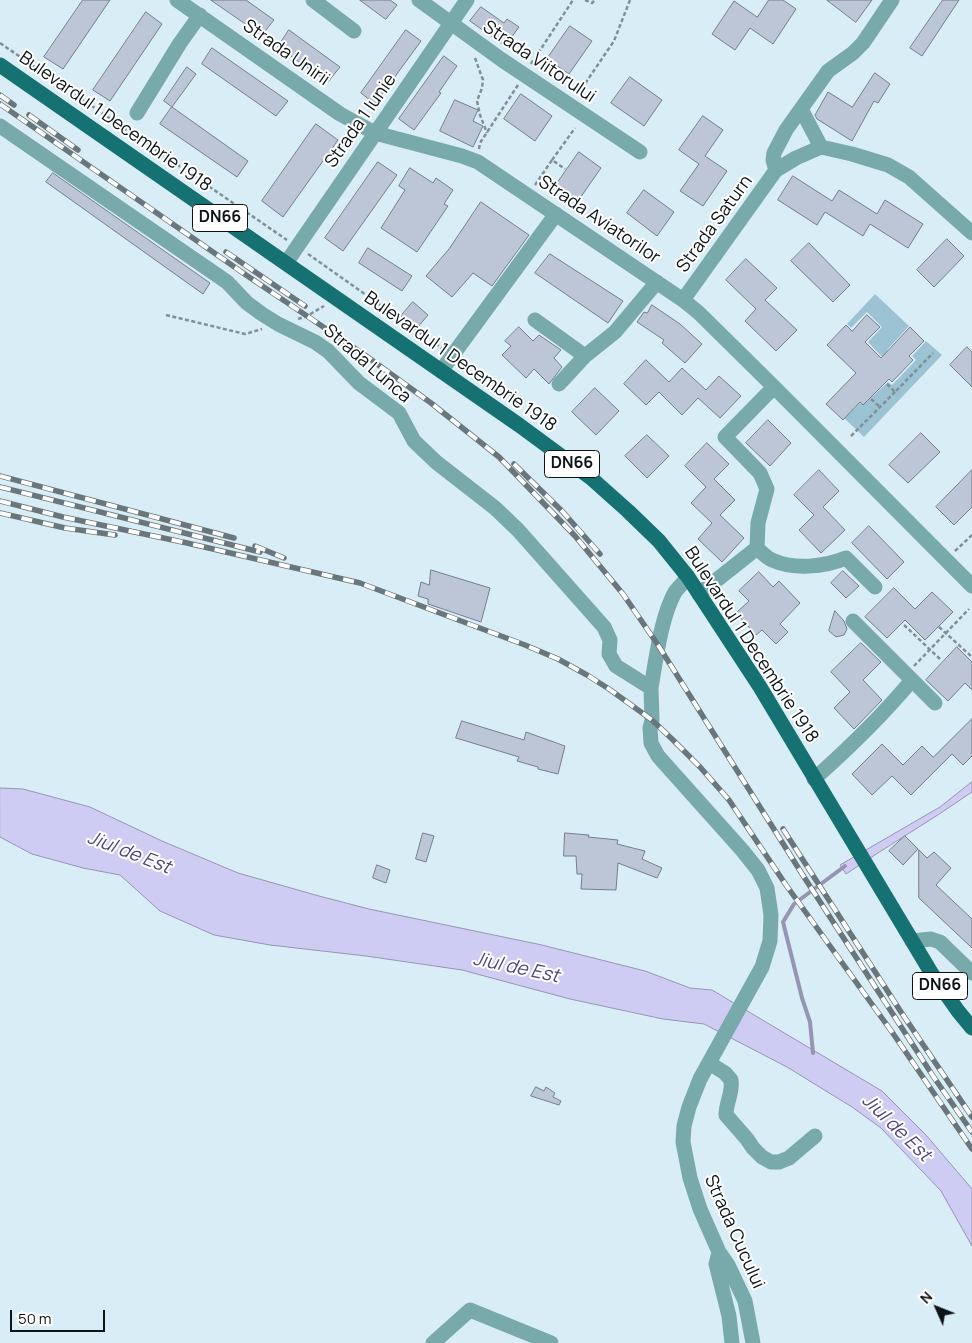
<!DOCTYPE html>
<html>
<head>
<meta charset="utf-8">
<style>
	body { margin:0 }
	#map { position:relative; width:972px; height:1343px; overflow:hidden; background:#d9edf7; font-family:Manrope,sans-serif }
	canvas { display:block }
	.north { position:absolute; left:912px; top:1283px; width:50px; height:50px; -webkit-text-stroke:4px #fff; paint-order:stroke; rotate:314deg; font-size:14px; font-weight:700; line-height:20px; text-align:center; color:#0d1417 }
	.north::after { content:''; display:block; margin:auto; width:18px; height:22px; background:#0d1417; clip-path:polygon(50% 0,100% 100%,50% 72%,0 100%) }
	.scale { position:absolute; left:10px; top:1310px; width:95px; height:22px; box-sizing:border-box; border:2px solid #0d1417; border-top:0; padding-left:6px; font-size:15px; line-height:18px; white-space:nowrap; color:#0d1417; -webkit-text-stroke:4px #fff; paint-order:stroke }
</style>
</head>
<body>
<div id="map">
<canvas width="972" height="1343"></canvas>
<div class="north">N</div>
<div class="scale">50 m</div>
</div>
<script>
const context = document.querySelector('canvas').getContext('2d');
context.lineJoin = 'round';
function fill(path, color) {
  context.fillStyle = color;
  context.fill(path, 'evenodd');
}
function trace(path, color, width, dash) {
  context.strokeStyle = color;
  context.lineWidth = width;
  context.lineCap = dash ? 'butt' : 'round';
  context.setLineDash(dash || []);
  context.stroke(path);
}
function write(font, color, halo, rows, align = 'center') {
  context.font = font + ' Manrope,sans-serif';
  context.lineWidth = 4;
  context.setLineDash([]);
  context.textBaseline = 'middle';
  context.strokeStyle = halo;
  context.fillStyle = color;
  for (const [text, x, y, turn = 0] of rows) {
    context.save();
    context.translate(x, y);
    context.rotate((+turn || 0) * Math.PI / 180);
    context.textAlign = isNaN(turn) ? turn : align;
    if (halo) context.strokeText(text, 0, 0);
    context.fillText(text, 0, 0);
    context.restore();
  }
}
fill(new Path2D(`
	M875 294 909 326 887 350 890 353 884 359 868 342 882 327 867 312 851 328 847 324Z
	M926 341 942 355 864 437 844 418 860 403 863 405 888 382 892 385 916 360 912 356Z`), '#9cc3d4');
const water = new Path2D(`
	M972 782V792L969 794C929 822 887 846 846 874L840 865 940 807Z
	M0 788 23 789 90 807 162 841 238 873 319 896 369 909 542 945 645 971 690 988 712 990 882 1091 926 1135 972 1189V1246L941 1191 881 1128 852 1107 787 1067 704 1024 663 1019 570 999 462 970 366 956 270 945 214 935 160 911 120 875 83 868 32 854 0 837Z`);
fill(water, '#cfccf4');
trace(water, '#9595b2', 1);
trace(new Path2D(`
	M813 1053 810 1022 802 998 783 922 794 904 845 866`), '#9595b2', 4);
const building = new Path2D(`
	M83 0H110L63 69 44 57Z
	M211 0H246L274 20 262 35Z
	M360 0H390L397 5 386 19Z
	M769 0H783L796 9 773 44 750 28 735 50 712 34 734 1 757 17Z
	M827 0H872L856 22Z
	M943 0H959L922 56 910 48Z
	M481 7 504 23 507 19 519 27 505 46 470 21Z
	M146 12 162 24 110 101 93 90Z
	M570 26 592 41 569 74 547 59Z
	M289 30 340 67 328 82 278 47Z
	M406 30 421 41 375 104 361 93Z
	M212 48 288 101 276 116 202 64Z
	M444 56 457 66 439 92 441 93 414 130 399 119Z
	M187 67 196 74 172 107 164 101Z
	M875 73 890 84 878 103 874 101 852 141 817 119 815 115 828 92 852 107Z
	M630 77 662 100 644 126 611 103Z
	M521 94 552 116 535 141 504 119Z
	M455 100 478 110 473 121 483 126 473 147 440 131Z
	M172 107 248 161 237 177 160 124Z
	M703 116 723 130 705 156 727 171 703 206 680 191 699 164 679 150Z
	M316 124 338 140 283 217 262 201Z
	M579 152 601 168 578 201 556 185Z
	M378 162 397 175 343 251 325 238Z
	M410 168 433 183 436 178 453 190 444 204 448 206 417 252 381 228 405 190 399 186Z
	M53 173 210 283 203 294 46 182Z
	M793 176 832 201 839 190 877 214 885 200 923 224 908 248 870 224 863 236 825 212 817 225 778 200Z
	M644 190 674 212 657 236 627 213Z
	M481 202 529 235 492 286 473 273 452 297 426 276 449 249Z
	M947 239 964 256 934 287 917 270Z
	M809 243 850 285 833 302 791 261Z
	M368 248 412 276 402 291 359 263Z
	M550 254 623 301 608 323 535 273Z
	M746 259 777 288 765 300 797 330 776 351 745 321 756 309 726 280Z
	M413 302 428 315 417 328 401 316Z
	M652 305 680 324 702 344 685 363 662 343 664 340 637 322 644 312 647 313Z
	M867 315 880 327 865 342 881 358 910 327 924 341 909 356 913 360 892 382 889 379 863 405 860 402 843 420 826 404 856 373 827 345 846 325 852 331Z
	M519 327 533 341 539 335 561 350 554 358 562 367 549 384 534 369 526 378 502 355 511 346 505 341Z
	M967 347 972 352V387L950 365Z
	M646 360 669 382 682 368 706 390 719 376 741 396 720 418 698 398 682 415 659 392 646 405 624 384Z
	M595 388 619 411 596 435 572 412Z
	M768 420 791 443 770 466 746 443Z
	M921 433 940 452 908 483 889 465Z
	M647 435 669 456 647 478 625 456Z
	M707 443 729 464 714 479 735 500 720 515 744 538 722 562 698 539 712 523 691 503 706 487 685 466Z
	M819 470 839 491 823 507 845 530 821 553 799 530 814 515 794 495Z
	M972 470V507L954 525 936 507Z
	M869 526 904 562 887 579 852 543Z
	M431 570 490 588 481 622 428 604V599L418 596 421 582 429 585Z
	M843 571 859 586 846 598 831 583Z
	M759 572 773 587 779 581 800 603 780 624 788 632 776 644 762 630 756 635 736 613 749 601 739 591Z
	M894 588 915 609 932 592 953 612 925 640 905 620 887 638 865 617Z
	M835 611 844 621 847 629 844 635 836 637 829 631Z
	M861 643 881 662 863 680 882 700 854 729 834 708 850 692 831 672Z
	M957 647 972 662V690L965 683 948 701 926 680Z
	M972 719V756L963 765 952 754 911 795 892 776 872 795 852 774 882 744 903 765 922 746 933 757Z
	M462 721 524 740 526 732 565 746 558 774 538 769V767L517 761 519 757 456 738Z
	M423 833 434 836 426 862 416 859Z
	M565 833 589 835 588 837 618 840 617 844 645 851 642 859 662 868 657 878 618 863 616 890 581 889 582 874H577L576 856H564Z
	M905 836 918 849 903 865 889 851Z
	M919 850 927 858 934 852 951 868 936 885 972 919V948L919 898Z
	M377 865 390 870 386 883 373 878Z
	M536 1087 544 1091 546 1087 555 1093 553 1097 561 1101 559 1105 531 1096Z`);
fill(building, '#bcc6d7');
trace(building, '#747d8c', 1);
trace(new Path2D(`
	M585 0 592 3 595 0
	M0 43 287 240
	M475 58 483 80 482 88 477 101 480 115 487 133
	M531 64 573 0
	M578 94 614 41 630 0
	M479 149 480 143 518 85
	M552 160 575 128
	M535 185 552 160 565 169
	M308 254 443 349
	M166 315 245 334 262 329
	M298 319 307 316 324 306
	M887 384 895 392 933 353
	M871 399 880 407
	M851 436 895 392
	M955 551 972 535
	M904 625 941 660
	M939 627 972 657
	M914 666 969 609`), '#818f96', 2.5, [4, 2.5]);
trace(new Path2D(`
	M177 0 340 114 375 133 462 156 478 162 683 300 699 313 774 387 972 586
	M313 0 354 31
	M419 0 502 60 640 152
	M801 109 821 147
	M137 113 180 43 200 15
	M0 126 227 282 247 303 262 314 278 324 315 342 328 351 359 383 399 413 414 441 436 462 495 508 518 530 604 627 610 640 609 654 616 666 651 688C656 659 661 617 675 592 679 587 684 582 688 577
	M776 170 773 160 774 153 786 130 828 71 853 53 863 43 892 0
	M286 263 467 0
	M683 300 776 170 796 158 821 147 852 154 888 165 909 177 972 233
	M535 320 585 356 559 384
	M585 356 615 332 657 282
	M441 371 556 214
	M757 548C761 552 767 558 772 560 794 570 824 567 846 558L875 587
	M699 594 757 548 758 523 767 489 760 473 725 437 774 387
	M853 621 935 703
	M651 688 652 720 650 728 651 743 658 756 742 850 758 870 767 888 771 915 770 941 762 967 700 1079 689 1107 684 1126 683 1142 690 1178 700 1209 719 1252 728 1265 745 1301 753 1343
	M814 779C849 748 882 716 912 680
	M912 941 931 939 940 942 972 973
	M709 1063 725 1073 731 1080C733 1093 726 1102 726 1115L747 1139 753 1148 762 1157 771 1162H779L789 1158 815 1136
	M719 1252 716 1264 729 1316 732 1343
	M433 1343 470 1310 551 1343`), '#79aaab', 15);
trace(new Path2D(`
	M0 65 519 425 591 478 628 511 659 541 688 577 760 687 932 974 958 1011 972 1028`), '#167172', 15);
const rail = new Path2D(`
	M0 95 14 105
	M0 104 246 275 362 353 431 403 499 457 575 536 623 594 658 645 804 877 933 1076 972 1132
	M29 115 78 150
	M226 252 305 306
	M514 464 562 511 600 554
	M0 476 234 538
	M0 487 260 552
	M0 501 63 517 187 543 360 583 525 645 558 659 587 675 609 689 652 720 672 739 700 767 729 800 786 885 892 1032 972 1149
	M0 513 65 528 115 535
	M255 546 284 558
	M783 829 901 1012 972 1117`);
trace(rail, '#69767c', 5.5);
trace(rail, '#fff', 4, [11]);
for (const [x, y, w] of [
	[220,218,55],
	[572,464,55],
	[940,986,55]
]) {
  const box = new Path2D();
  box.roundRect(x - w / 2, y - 13.5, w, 27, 4);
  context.fillStyle = '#fff';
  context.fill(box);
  trace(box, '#0d1417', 1);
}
write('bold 16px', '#0d1417', null, [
	["DN66",220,218],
	["DN66",572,464],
	["DN66",940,986]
]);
write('18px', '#0d1417', '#fff', [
	["Strada Unirii",286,53,35],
	["Strada Viitorului",539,62,34],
	["Strada 1 Iunie",361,121,-55],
	["Bulevardul 1 Decembrie 1918",115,122,35],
	["Strada Aviatorilor",599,220,34],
	["Strada Saturn",715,224,-54],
	["Bulevardul 1 Decembrie 1918",460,362,35],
	["Strada Lunca",367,364,41],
	["Bulevardul 1 Decembrie 1918",751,645,57],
	["Strada Cucului",734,1232,66]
]);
write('italic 19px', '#50487d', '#fff', [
	["Jiul de Est",129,853,21],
	["Jiul de Est",516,968,12],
	["Jiul de Est",896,1128,44]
]);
</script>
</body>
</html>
